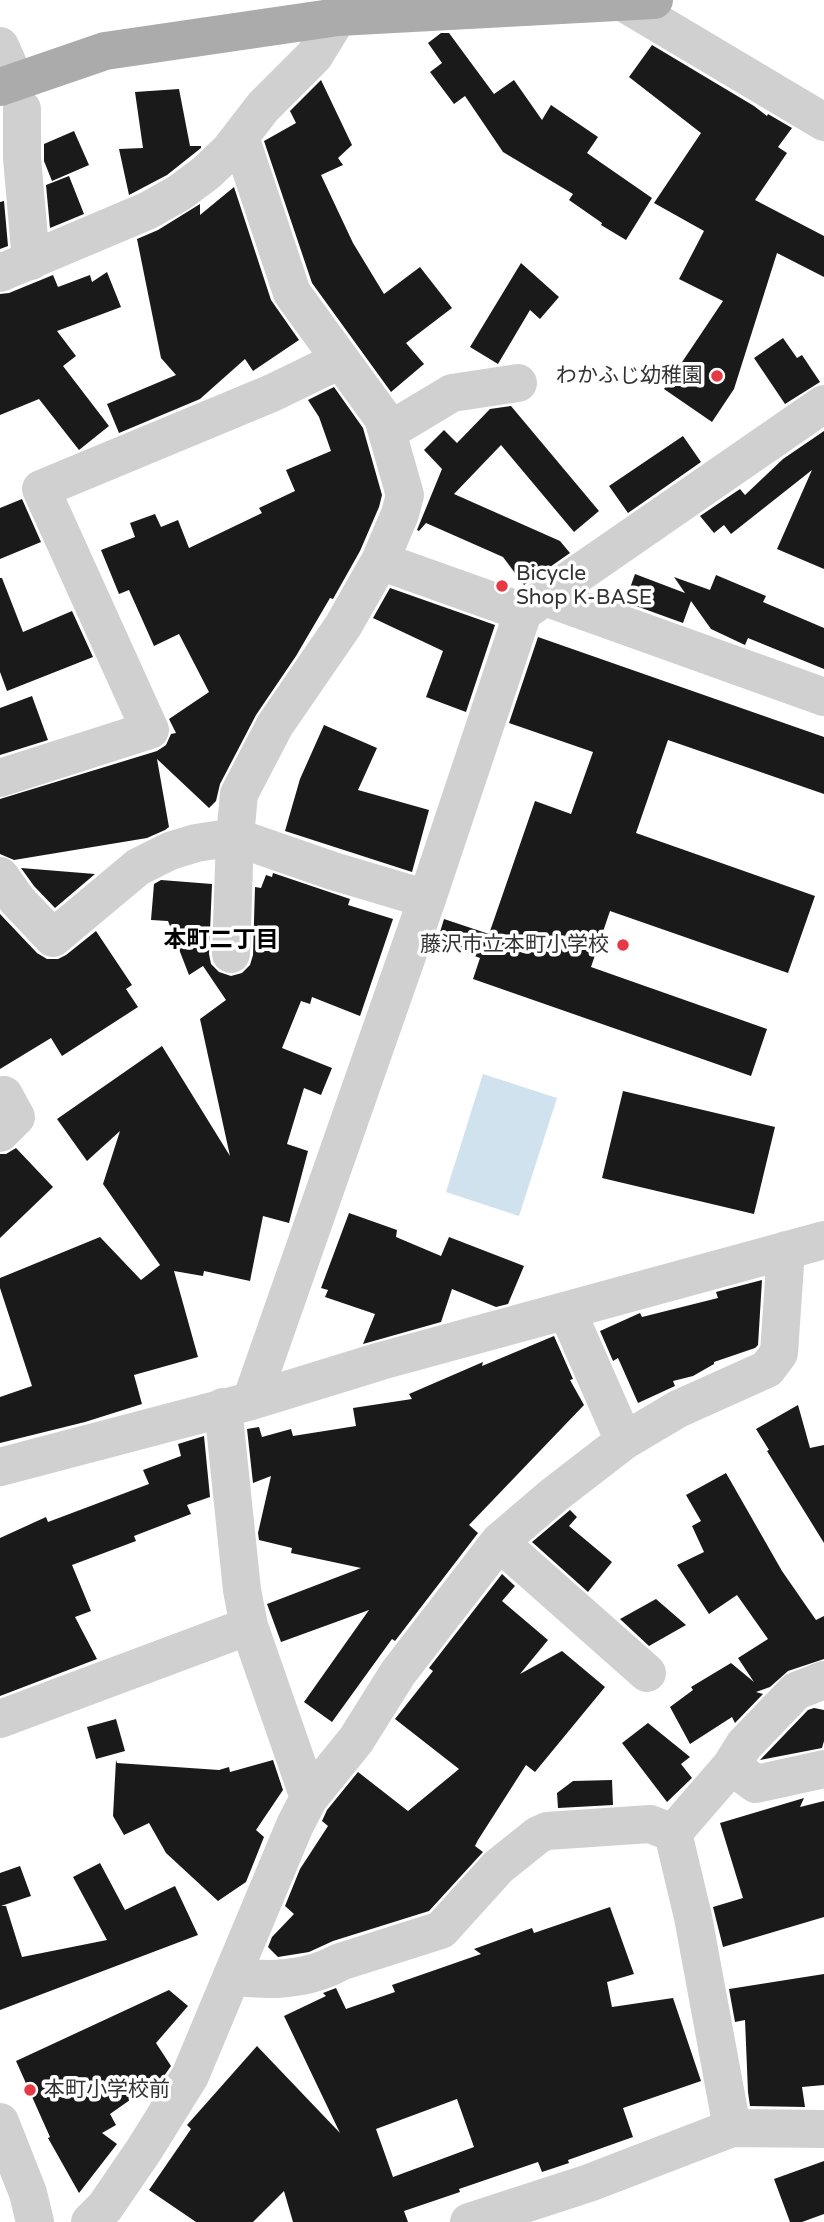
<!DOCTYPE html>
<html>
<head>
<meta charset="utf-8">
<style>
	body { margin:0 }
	canvas { display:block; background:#fff }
</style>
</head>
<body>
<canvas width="824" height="2222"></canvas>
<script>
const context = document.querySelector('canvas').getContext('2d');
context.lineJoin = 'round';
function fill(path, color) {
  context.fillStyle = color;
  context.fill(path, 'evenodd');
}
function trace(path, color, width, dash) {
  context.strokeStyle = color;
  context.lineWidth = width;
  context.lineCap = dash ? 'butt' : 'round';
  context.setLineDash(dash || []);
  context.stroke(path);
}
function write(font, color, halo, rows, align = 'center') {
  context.font = font + ' "Varela Round","Noto Sans JP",sans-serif';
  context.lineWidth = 7;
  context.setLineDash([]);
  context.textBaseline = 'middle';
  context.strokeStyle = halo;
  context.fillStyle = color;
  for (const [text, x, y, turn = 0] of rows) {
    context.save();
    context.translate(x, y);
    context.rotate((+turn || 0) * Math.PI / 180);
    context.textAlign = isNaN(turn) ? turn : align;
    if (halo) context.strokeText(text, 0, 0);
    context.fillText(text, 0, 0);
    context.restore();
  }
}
fill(new Path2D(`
	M483 1074 557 1098 519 1216 446 1192Z`), '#cfe2ee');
fill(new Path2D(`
	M441 33H449L494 94 514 80 542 120 551 105 598 137 587 153 652 198 626 240 601 225 602 223 569 200 573 194 503 152 465 96 454 104 430 72 442 63 428 43Z
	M652 45 754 106 767 116 768 114 792 128 778 147 787 153 755 200 824 236V277L777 253 734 389 712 422 664 389 723 301 679 279 704 231 654 203 701 133 629 77Z
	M321 80 352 145 338 158 343 165 321 175 353 243 384 294 420 267 452 308 406 343 424 364 391 392 312 283 264 141 296 123 290 111Z
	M179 89 190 146H201V148L167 175 129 195 119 149 143 148 135 92Z
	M74 131 89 165 52 181 44 161V144Z
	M69 176 84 214 50 228 46 185Z
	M234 187 271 300 299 340 253 371 245 359 200 399 119 433 107 404 176 375 161 358 137 239 158 230 200 204V215Z
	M4 201 8 246 0 249V202Z
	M521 263 559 297 540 319 530 310 498 364 470 347Z
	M107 272 121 307 57 331 76 356 63 366 109 426 79 450 39 399 0 415V294L9 293 53 275 58 287 90 275 92 282Z
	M783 338 797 358 802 355 820 382 785 404 754 358Z
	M334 387 363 428 382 495 379 507 360 551 333 599 330 598 296 656 256 715 220 784 216 801 209 808 157 759 169 827 165 830 147 838 14 860 0 854V799L157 751 166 745 171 734 176 733 169 719 209 692 179 634 154 646 129 590 119 594 101 550 135 537 130 523 155 514 161 527 178 520 189 548 262 513 259 508 295 491 286 470 331 451 319 417 308 400Z
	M511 406 599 511 574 532 501 445 454 494 560 541 570 553 524 585 503 557 426 523 419 531 417 530 442 469 424 450 444 430 457 443 490 409Z
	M824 431V569L777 549 812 470 731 534 724 525 714 533 700 516 740 489 745 495 783 459Z
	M683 436 701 462 628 513 609 486Z
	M22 499 41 542 0 559V508Z
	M635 574 685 593 674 577 710 590 716 575 766 596 763 602 824 628V669L748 638 745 645 711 629 691 601 683 623 625 602Z
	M0 578H2L23 632 72 611 93 657 7 691 0 672Z
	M390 588 495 625 466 712 426 697 443 651 373 618Z
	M538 637 824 737V794L668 740 636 833 815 896 788 973 610 911 591 967 767 1029 751 1076 473 979 480 958 437 942 444 919 489 934 535 801 571 814 593 752 509 723Z
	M32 696 48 740 0 755V708Z
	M324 725 377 748 358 790 429 810 412 872 285 831 300 779Z
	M21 868 95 874 55 908 34 886Z
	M273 873 350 899 348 905 393 919 360 1016 312 997 310 1004 301 1001 282 1048 332 1068 321 1095 304 1088 287 1144 308 1151 289 1223 263 1216 250 1281 204 1271 203 1276 174 1271 198 1357 134 1375 142 1404 85 1422 0 1443V1397L32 1386 0 1288V1278L100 1237 141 1280 160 1265 103 1184 120 1131 87 1161 57 1119 162 1046 230 1156 200 1019 226 1000 203 966 189 975 168 921 151 920 154 884 161 880 212 884 209 954 211 964 219 972 231 976 242 973 250 965 253 955 255 887 261 888 266 875 272 877Z
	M0 914 37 953 47 959H58L66 955 96 931 132 985 126 989 138 1007 62 1056 51 1038 0 1069Z
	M623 1091 775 1127 754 1214 602 1178Z
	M16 1148 53 1187 0 1238V1154H6Z
	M349 1213 397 1230 396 1237 441 1256 449 1237 524 1266 508 1304 496 1307 452 1289 441 1322 363 1344 375 1314 325 1297 328 1290 321 1288Z
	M762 1280 758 1345 755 1348 714 1362V1364L693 1376 673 1381 675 1386 638 1403 618 1358 613 1361 600 1331 640 1313 642 1317 718 1298 716 1292Z
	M554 1336 573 1379 570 1380 584 1405 469 1525 478 1533 395 1641 392 1639 332 1722 304 1702 369 1610 281 1642 267 1604 361 1568 291 1553 292 1548 259 1540 258 1533 271 1476 253 1483 247 1429 259 1427 262 1437 291 1429 293 1436 356 1426 353 1408 412 1399 409 1394 483 1362 482 1366Z
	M798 1405 810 1448 824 1445V1543L767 1451 769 1450 756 1429Z
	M204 1436 210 1497 187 1505 191 1514 134 1536 136 1541 72 1565 91 1611 75 1617 97 1659 0 1696V1538L46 1517 48 1522 149 1484 143 1470 181 1456 178 1444Z
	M726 1473 782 1571 816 1620 824 1616V1659L788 1671 770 1687 756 1692 763 1694 735 1723 732 1717 690 1744 670 1707 693 1690 691 1687 731 1663 754 1682 738 1658 768 1639 737 1595 709 1614 677 1565 704 1552 692 1526 701 1521 686 1495Z
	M570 1510 577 1517 569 1526 612 1562 588 1592 532 1542Z
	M502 1574 515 1586 502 1601 548 1640 520 1674 562 1651 605 1687 535 1772 526 1765 478 1840 475 1846 483 1852 429 1911 333 1941 309 1952 278 1957 268 1947 272 1937 294 1914 285 1906 300 1869 328 1826 322 1821 327 1810 358 1772 408 1811 459 1769 395 1719 433 1671 429 1668Z
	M656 1599 686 1625 649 1646 620 1619Z
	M814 1708 824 1710V1741L822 1748 760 1760 808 1710Z
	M116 1719 125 1751 96 1759 87 1727Z
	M648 1723 690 1757 681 1764 692 1778 667 1802 622 1743Z
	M116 1760 117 1763 219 1770 229 1767 230 1772 273 1760 283 1790 256 1830 264 1837 246 1882 218 1901 166 1853 149 1823 124 1835 113 1816Z
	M612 1780 613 1805 558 1808 557 1793 573 1781Z
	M804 1798 800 1807 824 1801V1917L723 1947 713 1907 743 1898 720 1823Z
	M100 1863 125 1910 175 1886 198 1935 0 2010V1873L20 1866 31 1896 1 1906H6L22 1957 107 1940 73 1877Z
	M610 1907 634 1974 607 1982 612 2007 673 1998 701 2081 623 2108 633 2137 568 2160 569 2163 542 2172 538 2162 459 2189 460 2192 404 2211 408 2222H293L284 2191 253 2222H196L149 2190 191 2129 187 2125 257 2046 340 2133 284 2016 326 1996 323 1993 336 1988 346 2009 395 1992 392 1985 481 1954 474 1949 532 1928 534 1933ZM457 2099 474 2147 393 2177 376 2129Z
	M824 1974V2085L802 2087 805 2107 750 2106 748 2092 745 2020 735 2022 729 1989Z
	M169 1990 188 2006 156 2043 171 2066 164 2076 110 2114 116 2125 102 2133 117 2144 79 2193 48 2138 50 2137 16 2061Z
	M824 2161V2214L802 2222H790L774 2179Z`), '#1a1a1a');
trace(new Path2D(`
	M619 0 824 122
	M0 46 16 82
	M22 109V158L31 261
	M0 273 147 211 179 193 206 173 229 151 263 107 314 56 338 17
	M387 432 452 393 518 383
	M380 561 523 612
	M545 597 824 697
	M0 778 150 730 41 489 272 393 340 360
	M0 876 17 900 53 938 138 867 170 851 196 843 235 837 333 871 427 899
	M231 954 235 837 239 794 275 725 343 626 380 561 400 514 405 495 383 418 292 293 240 137
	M0 1133 16 1117 4 1095
	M567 1311 624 1441
	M251 1401 427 899 523 612 824 404
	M223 1407 242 1590 249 1626 309 1798
	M0 1467 251 1401 381 1361 824 1240
	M499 1542 647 1673
	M0 1719 249 1626
	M731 1766 756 1784 824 1769
	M673 1833 731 1766 744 1745 796 1691 824 1680
	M232 1976C266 1982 309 1980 340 1962L441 1930 498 1867 538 1835 547 1831 650 1824 673 1833 693 1917 732 2128
	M0 2122 28 2193 35 2222
	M90 2222 105 2207 144 2150 190 2076 295 1825 309 1798 356 1740 398 1673 499 1542 554 1495 624 1441 678 1409 767 1369 779 1353 786 1250
	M469 2222 589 2183 732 2128 824 2129`), '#d0d0d0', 38);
trace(new Path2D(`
	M0 87 105 51 338 17 654 0`), '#ababab', 38);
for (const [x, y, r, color] of [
	[717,376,7,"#e63946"],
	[502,586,7,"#e63946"],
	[623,945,7,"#e63946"],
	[30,2090,7,"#e63946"]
]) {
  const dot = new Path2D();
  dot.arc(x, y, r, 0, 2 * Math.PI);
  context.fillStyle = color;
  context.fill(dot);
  trace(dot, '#fff', 2.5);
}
write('21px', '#333', '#fff', [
	["わかふじ幼稚園",703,376],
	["Bicycle",516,574,"left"],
	["Shop K-BASE",516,598,"left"],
	["藤沢市立本町小学校",609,945],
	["本町小学校前",44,2090,"left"]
], 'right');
write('bold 23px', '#000', '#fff', [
	["本町二丁目",221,941]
]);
</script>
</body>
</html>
